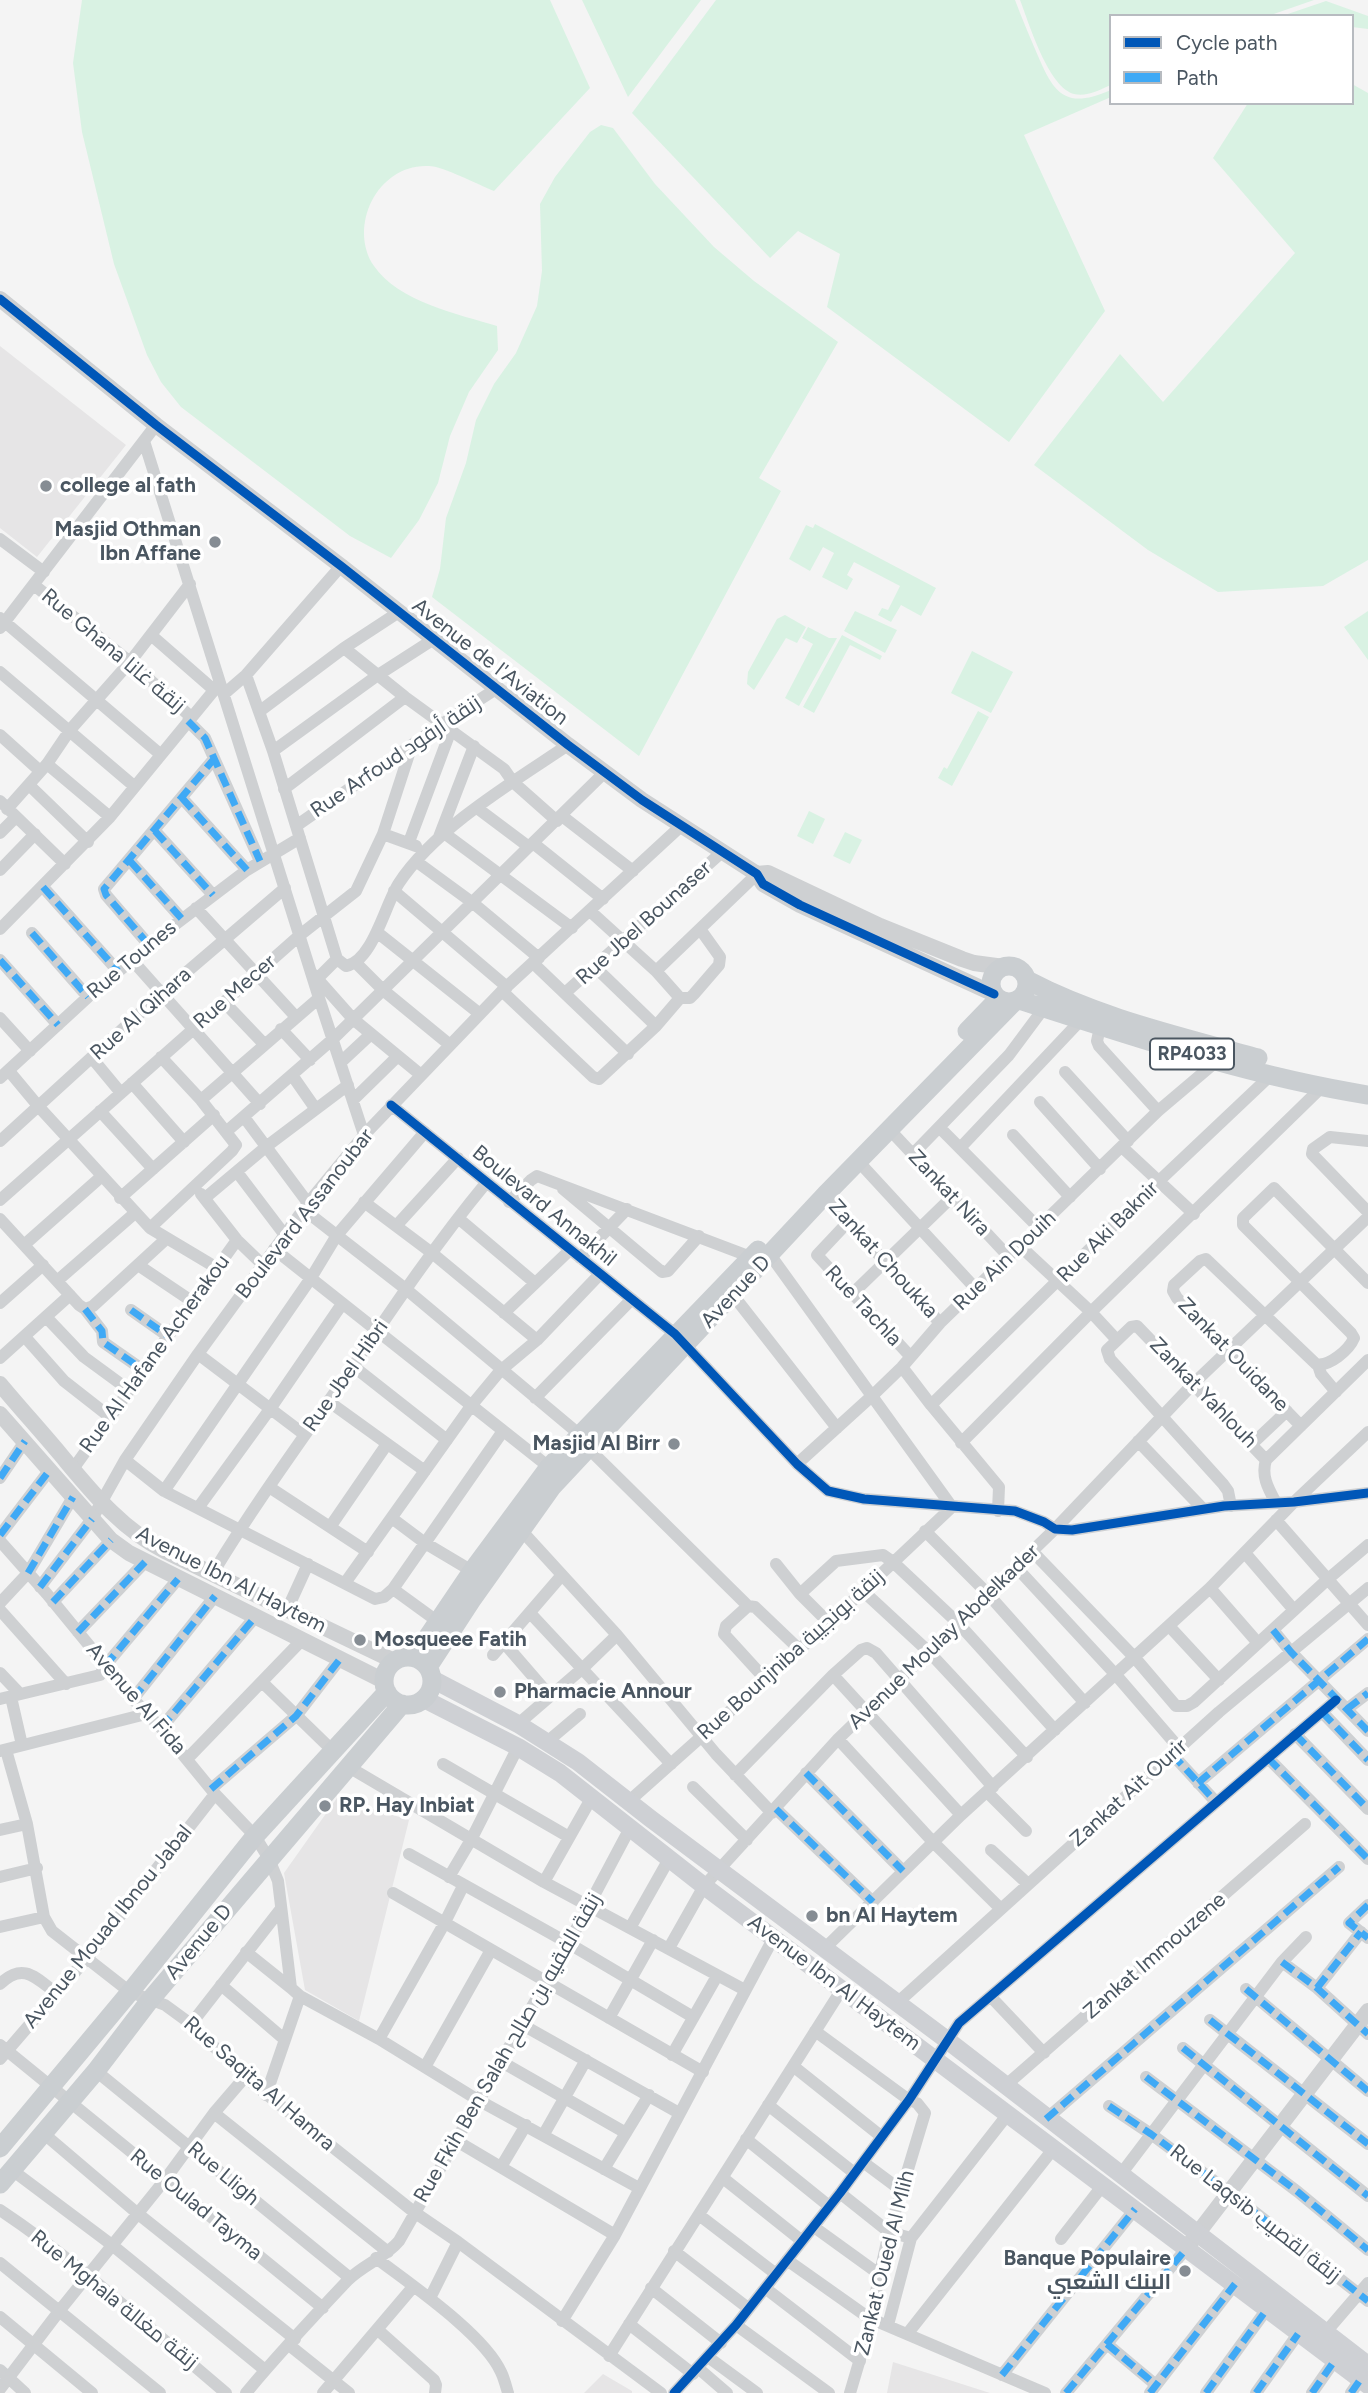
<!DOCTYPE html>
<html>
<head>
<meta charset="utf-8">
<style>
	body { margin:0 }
	#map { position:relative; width:1368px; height:2393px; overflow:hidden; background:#f4f4f4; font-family:Figtree,sans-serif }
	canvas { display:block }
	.legend { position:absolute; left:1109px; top:14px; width:245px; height:91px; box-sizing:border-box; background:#fff; border:2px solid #b7bbc0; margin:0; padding:9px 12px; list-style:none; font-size:21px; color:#4a5661 }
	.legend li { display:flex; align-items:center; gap:14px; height:35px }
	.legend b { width:35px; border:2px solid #b7bbc0 }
</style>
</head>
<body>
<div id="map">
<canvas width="1368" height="2393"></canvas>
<ul class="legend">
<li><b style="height:9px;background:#0057b8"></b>Cycle path</li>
<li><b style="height:9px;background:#3fa9f5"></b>Path</li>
</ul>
</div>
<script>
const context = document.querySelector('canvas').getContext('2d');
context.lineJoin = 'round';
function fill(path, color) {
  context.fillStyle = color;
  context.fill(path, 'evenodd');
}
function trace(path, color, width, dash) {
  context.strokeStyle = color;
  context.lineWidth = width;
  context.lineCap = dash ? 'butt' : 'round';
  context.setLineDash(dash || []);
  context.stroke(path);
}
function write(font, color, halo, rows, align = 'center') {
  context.font = font + ' Figtree,Cairo,sans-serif';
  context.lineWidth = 7;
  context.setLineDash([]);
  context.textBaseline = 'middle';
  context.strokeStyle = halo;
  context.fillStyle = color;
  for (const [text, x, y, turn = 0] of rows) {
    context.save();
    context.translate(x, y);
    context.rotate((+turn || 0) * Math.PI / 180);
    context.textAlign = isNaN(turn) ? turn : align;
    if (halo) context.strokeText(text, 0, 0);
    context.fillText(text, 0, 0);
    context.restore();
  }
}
fill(new Path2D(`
	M0 346 126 445 37 557 0 528Z
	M337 1798 409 1820 359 2021 305 1990 284 1873Z
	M893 2362 990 2393H887Z
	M603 2374 632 2391V2393H584Z`), '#e6e5e6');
fill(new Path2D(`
	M82 0H550L590 88 494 191C479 185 442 166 429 166 379 163 347 225 374 266 399 302 458 314 497 326L498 350 469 392 450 436 438 483 419 520 391 558 350 536 181 407 161 382 147 355 114 264 82 132 73 63Z
	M582 0H701L628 97Z
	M716 0H1015C1022 19 1030 37 1038 56 1055 96 1067 109 1111 90V97L1024 135 1105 311 1009 442 827 307 840 254 798 231 770 258 632 113Z
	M1020 0H1314L1268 16H1111V85C1099 90 1087 97 1074 94 1048 87 1029 23 1020 0Z
	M1326 1 1368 16V29L1352 27V16H1282Z
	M1352 84 1368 93V560L1323 586 1218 592 1148 550 1034 465 1120 354 1163 402 1295 253 1213 158 1248 103H1352Z
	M601 125 613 128 655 184 714 247 754 281 838 342 759 478 781 491 639 756 432 597 440 569 446 518 466 463 476 420 494 384 516 353 537 306 542 271 540 204 555 177 590 132Z
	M815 524 936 588 921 616 901 605 891 622 878 615 882 608 888 610 900 586 854 562 847 575 853 579 847 590 822 577 834 553 823 547 810 571 789 559 806 525 813 528Z
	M855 611 897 630 885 653 844 631Z
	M1368 611V660L1344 627Z
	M785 615 806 627 797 643 786 638 754 690 747 684 748 672 777 619Z
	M808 627 829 638H837L799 706 785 698 813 644 802 638Z
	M842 635 882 656 880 660 850 645 814 713 803 707Z
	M972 651 1013 672 991 713 951 693Z
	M978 711 989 717 952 786 938 778 944 767 947 769Z
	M809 811 825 819 813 844 797 836Z
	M845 832 862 840 850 864 833 856Z`), '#d9f2e3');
trace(new Path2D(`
	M144 441 319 998 364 1135
	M0 539 44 572
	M34 585 130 662 191 717
	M0 618 160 754
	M0 628 156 425
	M151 635 214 690
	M344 648 405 697 504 769 513 782 557 821
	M0 672 134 786
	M246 675 273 751 337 959 346 966C373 961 385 904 399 883 435 828 513 782 568 745
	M224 694 246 675 341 566
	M260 711 344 648 399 612
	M188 721 205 738 260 861
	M0 735 40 771
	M273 751 378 675 434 639
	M47 764 110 817
	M29 785 88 842
	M284 789 405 697
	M182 798 247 870
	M0 801 65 864
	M477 808 529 847
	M7 809 47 764 70 730 130 662 190 584
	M562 816 633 871
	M296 826 442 724 496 689
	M155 831 213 895
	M0 833 16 817
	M444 833 572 928
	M383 834 416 846
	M439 837 474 746
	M409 842 451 730
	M533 843 603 899
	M130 861 182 919
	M417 862 473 903 539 958
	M0 870 35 834
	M43 887 118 971
	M394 891 507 987
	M196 908 296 1017
	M590 911 656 971 680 998
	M0 929 110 817 220 683
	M32 933 88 997
	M378 933 480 1014
	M149 945 106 895 104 889 214 759
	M0 960 58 1025
	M132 960 260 1104
	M355 962 383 990 450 1045
	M533 963 628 1054
	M595 967 656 1026
	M656 971 757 874
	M314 975 353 1019 421 1075
	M317 979 337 959
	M502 991 593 1077 599 1079 656 1026 680 998
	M565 993 722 852
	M680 998H690L694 994 719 965 720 957 700 929
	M224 1002 264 1044
	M0 1018 30 1051
	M1100 1027 1097 1041 1099 1046 1158 1111
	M281 1029 310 1060
	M92 1058 121 1093
	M341 1062 371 1034
	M9 1071 39 1107 150 1228 217 1268
	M1065 1072 1128 1141
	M292 1075 315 1108
	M0 1078 88 997 168 930 247 870 300 838
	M132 1083 184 1142
	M201 1100 319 998
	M353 1100 398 1056
	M1040 1102 1100 1169
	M391 1105 675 1334 797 1464 828 1491 864 1499 1015 1511 1044 1522 1055 1529 1072 1530 1224 1506 1294 1502 1368 1493
	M100 1111 153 1169
	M244 1117 308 1203
	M940 1128 1039 1228
	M889 1129 1009 1257
	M227 1131 333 1039 605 772
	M1013 1135 1070 1197
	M0 1141 161 994 285 888
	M1368 1141 1330 1137 1313 1149 1312 1154 1368 1212
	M961 1147 1080 1021
	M1122 1147 1194 1214
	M913 1154 1009 1055 1044 1008
	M858 1161 976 1289
	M237 1172 284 1234
	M563 1189 662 1272 668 1271 699 1236
	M201 1194 237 1240 263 1265
	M825 1195 940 1323
	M120 1198 214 1115
	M205 1198 267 1146 348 1085
	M0 1200 300 935 356 891 383 834 412 745
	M364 1202 432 1253 537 1340
	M509 1202 531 1180 537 1176 751 1257
	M303 1209 407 1290 579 1434
	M458 1218 535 1283
	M0 1219 79 1305 85 1309 93 1306 166 1239
	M849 1221 817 1255 910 1356
	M396 1226 458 1158
	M150 1228 232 1151 236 1145 201 1100 161 1057
	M24 1245 102 1176
	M1020 1246 1091 1312 1116 1339
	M274 1249 549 1467
	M580 1258 627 1209
	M138 1265 193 1302
	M57 1281 135 1213
	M852 1294 953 1196
	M733 1295 837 1428
	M0 1303 43 1265
	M85 1309 102 1331 103 1342 143 1370
	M131 1310 168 1336
	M504 1313 570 1250
	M47 1318 84 1357 129 1390
	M25 1337 64 1381 110 1417
	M198 1354 305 1435
	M0 1358 70 1295
	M1318 1365 1321 1374 1336 1392
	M353 1366 447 1440
	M902 1367 931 1405
	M535 1398 632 1299
	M328 1401 425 1471
	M1301 1426 1177 1298 1173 1291 1174 1285 1200 1261 1206 1259 1316 1364C1329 1367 1349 1350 1354 1338L1351 1333 1243 1225V1218L1274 1188 1368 1283
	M1138 1441 1203 1509
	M961 1443 1091 1312 1322 1087
	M1252 1444 1287 1411
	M588 1448 748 1606
	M125 1460 164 1491 375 1599 384 1597 393 1589 503 1431
	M797 1464 873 1395 902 1367 940 1323 1158 1111 1217 1061
	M73 1469 237 1240
	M0 1478 25 1441
	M269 1487 368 1552
	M164 1491 311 1278 337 1235 425 1132
	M1276 1503C1268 1488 1261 1476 1266 1460L1368 1360
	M1231 1506 1228 1491 1223 1484 1110 1359 1107 1350 1131 1327 1137 1326 1266 1460
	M198 1508 270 1409 342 1304
	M998 1511 999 1487 931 1405 1159 1181 1270 1076
	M393 1519 425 1543 472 1571
	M1276 1520 1368 1625
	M330 1527 387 1444
	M521 1530 617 1635 716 1754 772 1813
	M925 1531 988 1594 1085 1703
	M0 1535 49 1471
	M0 1541 47 1594 133 1699 161 1728 215 1794 255 1836 269 1859 278 1881 291 1988 300 1996 379 2039 478 2100 639 2188
	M1032 1551 1135 1658 1176 1706H1187L1194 1702 1328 1579 1368 1545
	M1245 1553 1294 1610
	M776 1564 800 1594
	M1016 1567 1116 1675 1179 1748
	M213 1573C256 1502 306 1434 354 1365 396 1303 438 1241 486 1183
	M345 1583 471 1406 500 1371 537 1340 600 1274
	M40 1587 92 1519 125 1460 198 1354 308 1203 364 1135 502 991 681 826
	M1210 1588 1258 1643
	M393 1589 437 1621
	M863 1591 929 1652 1027 1757
	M53 1602 111 1540
	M0 1603 28 1573 73 1497
	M0 1610 66 1684
	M287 1610 308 1564
	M531 1614 671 1764
	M829 1623 800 1594 836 1561 883 1555 893 1562 958 1623 1055 1730
	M1169 1626 1219 1680
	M1273 1630 1291 1652 1368 1731
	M78 1632 145 1562
	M505 1644 550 1696
	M493 1655 562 1575
	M0 1673 20 1694
	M833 1675 961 1815
	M766 1680 724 1634 726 1626 748 1606 755 1607 800 1650
	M262 1682 332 1750
	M11 1697 22 1745
	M0 1699 100 1675 105 1666 178 1579
	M133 1699 215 1596
	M1347 1709 1368 1693
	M1322 1712 1368 1760
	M518 1724 583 1668 617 1635
	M161 1728 256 1616
	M1295 1734 1368 1809
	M838 1739 934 1843 1001 1909
	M548 1741 580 1714
	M6 1750 27 1824 44 1917 52 1931 130 1992 165 2005 191 2024 245 2077 414 2212 458 2242 661 2393
	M0 1751 146 1714
	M1172 1754 1216 1802
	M188 1758 302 1640
	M1268 1758 1368 1859
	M443 1764 569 1837
	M347 1766 544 1882 745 1990
	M806 1773 903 1871
	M735 1775 833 1675 861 1650 867 1648 876 1653 993 1787
	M1198 1783 1368 1639
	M693 1787 747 1840
	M211 1789 296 1716 340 1659
	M987 1792 1026 1831
	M628 1802 829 1623 952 1507 771 1256
	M776 1809 873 1902
	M0 1830 27 1824
	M991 1850 1028 1884
	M409 1854 568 1943 693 2017
	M0 1877 37 1868
	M449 1877 472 1838 518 1747
	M544 1882 592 1797
	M393 1893 703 2072
	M1368 1905 1349 1923 1368 1938
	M0 1927 44 1917
	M630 1928 669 1859
	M669 1948 704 1886 838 1739 1055 1529 1194 1383 1368 1217
	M824 1949 961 1815 1210 1588 1294 1502 1368 1432
	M246 1952 291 1988
	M1282 1962 1317 1988 1368 2034
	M0 1984C23 1962 35 1977 56 1993
	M221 1985 284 2039
	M1317 1988 1361 1932
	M1246 1989 1368 2091
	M991 1997 1044 2053
	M896 2004 1219 1712 1368 1588
	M609 2018 653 1940
	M1210 2020 1368 2144
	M191 2024 280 1910
	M521 2024 679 2113
	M815 2031 909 2100 917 2103 925 2113 889 2232 865 2342 850 2393
	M379 2039 444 1924 463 1886
	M0 2045 323 2308
	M1183 2048 1368 2196
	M672 2055 717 1976
	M0 2059 87 1958 215 1794
	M500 2061 626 2133
	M793 2066 882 2137
	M425 2067 491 1950
	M96 2071 350 2278
	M1146 2077 1298 2192 1368 2250
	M1005 2086 1305 1824
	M266 2095 300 1996
	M768 2105 853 2172
	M1109 2106 1151 2134 1229 2192 1368 2301
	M214 2113 388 2252
	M1046 2119 1339 1867
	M43 2133 137 2213 295 2339
	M544 2134 586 2060
	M746 2139 829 2206
	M455 2140 615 2235
	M863 2162 902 2191
	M501 2167 526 2125
	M604 2169 649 2095
	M12 2170 112 2245 265 2370
	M1121 2174 1282 1962 1306 1937
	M723 2178 802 2241
	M840 2193 889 2232 911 2238
	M0 2210C80 2263 153 2332 226 2393
	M699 2215 776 2274
	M814 2227 879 2274
	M1061 2239 1103 2185
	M674 2251 748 2308
	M376 2258C410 2284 484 2334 501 2372 504 2378 506 2386 508 2393
	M787 2260 869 2318 1045 2393
	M0 2263 160 2393
	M651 2288 721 2343
	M765 2288 860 2361
	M430 2298 458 2242
	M0 2317 92 2393
	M562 2321 615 2235 774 1937
	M629 2324 693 2374
	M736 2325 829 2393
	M888 2325 911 2238 1008 2114
	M378 2330 434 2380 436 2385 435 2393
	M908 2333 1054 2148
	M1325 2333 1368 2283
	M1107 2344 1156 2385
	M289 2345 349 2393
	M609 2356 842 1989
	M708 2357 757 2393
	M698 2368 727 2393
	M0 2370 25 2393
	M1002 2375 1135 2209
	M0 2389 60 2310 164 2181 214 2113 245 2077
	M246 2393C278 2354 313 2317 348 2280 363 2265 386 2257 399 2241L579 1924 630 1828
	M323 2393 413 2287
	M674 2393 736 2325 840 2193 909 2100 959 2023 1336 1700
	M1066 2393 1186 2249
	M1150 2393 1235 2284
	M1206 2393 1267 2309
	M1256 2393 1298 2334
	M1312 2393 1335 2360
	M1351 2393 1360 2380`), '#ced0d2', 12);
trace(new Path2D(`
	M0 299 156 425 341 566 568 745 642 800 757 874 763 884 800 905 994 994
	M757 874 768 873 880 926 962 959 974 963 1004 967
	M0 1384C20 1408 41 1431 61 1455 92 1492 121 1529 165 1551L394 1661
	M0 1414 111 1540 129 1553 384 1681
	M1191 2242 1368 2011`), '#ced0d2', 16);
trace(new Path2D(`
	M432 1679 518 1724 578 1762 651 1819 947 2040 1368 2365
	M424 1699 518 1747 560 1773 704 1886 1368 2385`), '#ced0d4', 18);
trace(new Path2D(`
	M991 984a18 18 0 1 1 36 0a18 18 0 1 1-36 0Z
	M1027 980C1099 1018 1180 1036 1258 1058
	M1019 1000C1134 1037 1249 1076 1368 1095
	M967 1031 998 999
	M414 1657 472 1571 549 1467 758 1250
	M384 1681a24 24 0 1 1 48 0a24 24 0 1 1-48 0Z
	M428 1667 471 1601 552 1487 825 1195 1014 1002
	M0 2148 130 1992 255 1836 387 1692
	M0 2184 96 2071 150 2000 402 1704`), '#caced1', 19);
trace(new Path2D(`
	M188 721 205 738 260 861
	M182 798 247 870
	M155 831 213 895
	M130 861 182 919
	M43 887 118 971
	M32 933 88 997
	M149 945 106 895 104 889 214 759
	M0 960 58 1025
	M85 1309 102 1331 103 1342 143 1370
	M131 1310 168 1336
	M0 1478 25 1441
	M0 1535 49 1471
	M28 1573 73 1497
	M40 1587 92 1519
	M53 1602 111 1540
	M1273 1630 1291 1652 1368 1731
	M78 1632 145 1562
	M105 1666 178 1579
	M133 1699 215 1596
	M1347 1709 1368 1693
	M1322 1712 1368 1760
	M161 1728 256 1616
	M1295 1734 1368 1809
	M1172 1754 1216 1802
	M1268 1758 1368 1859
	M806 1773 903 1871
	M1198 1783 1368 1639
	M211 1789 296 1716 340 1659
	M776 1809 873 1902
	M1368 1905 1349 1923 1368 1938
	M1282 1962 1317 1988 1368 2034
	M1317 1988 1361 1932
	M1246 1989 1368 2091
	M1210 2020 1368 2144
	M1183 2048 1368 2196
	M1146 2077 1298 2192 1368 2250
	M1109 2106 1151 2134 1229 2192 1368 2301
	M1046 2119 1339 1867
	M1107 2344 1156 2385
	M1002 2375 1135 2209
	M1066 2393 1186 2249
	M1150 2393 1235 2284
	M1206 2393 1267 2309
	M1256 2393 1298 2334
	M1312 2393 1335 2360
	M1351 2393 1360 2380`), '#3fa9f5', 7, [14, 7]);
trace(new Path2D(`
	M0 299 156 425 341 566 568 745 642 800 757 874 763 884 800 905 994 994
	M391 1105 675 1334 797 1464 828 1491 864 1499 1015 1511 1044 1522 1055 1529 1072 1530 1224 1506 1294 1502 1368 1493
	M674 2393 736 2325 840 2193 909 2100 959 2023 1336 1700`), '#0057b8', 9);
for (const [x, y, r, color] of [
	[46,486,7,"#868d94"],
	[215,542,7,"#868d94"],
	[674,1444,7,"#868d94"],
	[360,1640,7,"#868d94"],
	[500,1692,7,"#868d94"],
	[325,1806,7,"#868d94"],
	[812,1916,7,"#868d94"],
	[1185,2271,7,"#868d94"]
]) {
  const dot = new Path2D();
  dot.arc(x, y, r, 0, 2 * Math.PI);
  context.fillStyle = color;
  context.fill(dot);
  trace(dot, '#fff', 2.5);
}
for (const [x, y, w] of [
	[1192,1054,84]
]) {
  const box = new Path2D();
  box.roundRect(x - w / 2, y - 15.5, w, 31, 5);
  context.fillStyle = '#fff';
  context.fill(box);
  trace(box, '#4a5661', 2);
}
write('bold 19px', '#4a5661', null, [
	["RP4033",1192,1054]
]);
write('bold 21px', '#4a5661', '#fff', [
	["college al fath",60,486],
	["Masjid Othman",201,530,"right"],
	["Ibn Affane",201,554,"right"],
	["Masjid Al Birr",660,1444,"right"],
	["Mosqueee Fatih",374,1640],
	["Pharmacie Annour",514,1692],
	["RP. Hay Inbiat",339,1806],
	["bn Al Haytem",826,1916],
	["Banque Populaire",1171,2259,"right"],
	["البنك الشعبي",1171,2283,"right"]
], 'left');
write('21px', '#4a5661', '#fff', [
	["Rue Ghana زنقة غانا",113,651,40],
	["Avenue de l'Aviation",490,662,38],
	["Rue Arfoud زنقة أرفود",396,757,-34],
	["Rue Jbel Bounaser",644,923,-42],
	["Rue Tounes",132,960,-40],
	["Rue Mecer",235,992,-41],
	["Rue Al Qihara",141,1014,-42],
	["Zankat Nira",949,1193,47],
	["Boulevard Annakhil",544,1206,39],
	["Boulevard Assanoubar",305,1214,-52],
	["Rue Aki Baknir",1108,1232,-45],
	["Zankat Choukka",883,1259,48],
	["Rue Ain Douih",1005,1261,-44],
	["Avenue D",736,1292,-47],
	["Rue Tachla",863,1306,47],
	["Rue Al Hafane Acherakou",155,1354,-54],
	["Zankat Ouidane",1233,1355,46],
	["Rue Jbel Hibri",346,1376,-55],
	["Zankat Yahlouh",1203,1393,46],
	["Avenue Ibn Al Haytem",231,1580,27],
	["Avenue Moulay Abdelkader",944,1637,-44],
	["Rue Bounjniba زنقة بونجيبة",791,1655,-42],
	["Avenue Al Fida",136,1699,49],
	["Zankat Ait Ourir",1129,1793,-42],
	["Avenue Mouad Ibnou Jabal",108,1927,-51],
	["Avenue D",199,1942,-50],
	["Zankat Immouzene",1155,1956,-41],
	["Avenue Ibn Al Haytem",834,1983,37],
	["Rue Fkih Ben Salah زنقة الفقيه بن صالح",508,2048,-60],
	["Rue Saqita Al Hamra",259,2084,41],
	["Rue Lligh",223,2174,40],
	["Rue Oulad Tayma",196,2205,39],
	["Rue Laqsib زنقة لقصيب",1255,2214,38],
	["Zankat Oued Al Mlih",885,2263,-76],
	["Rue Mghala زنقة مغالة",114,2300,39]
]);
</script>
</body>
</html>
